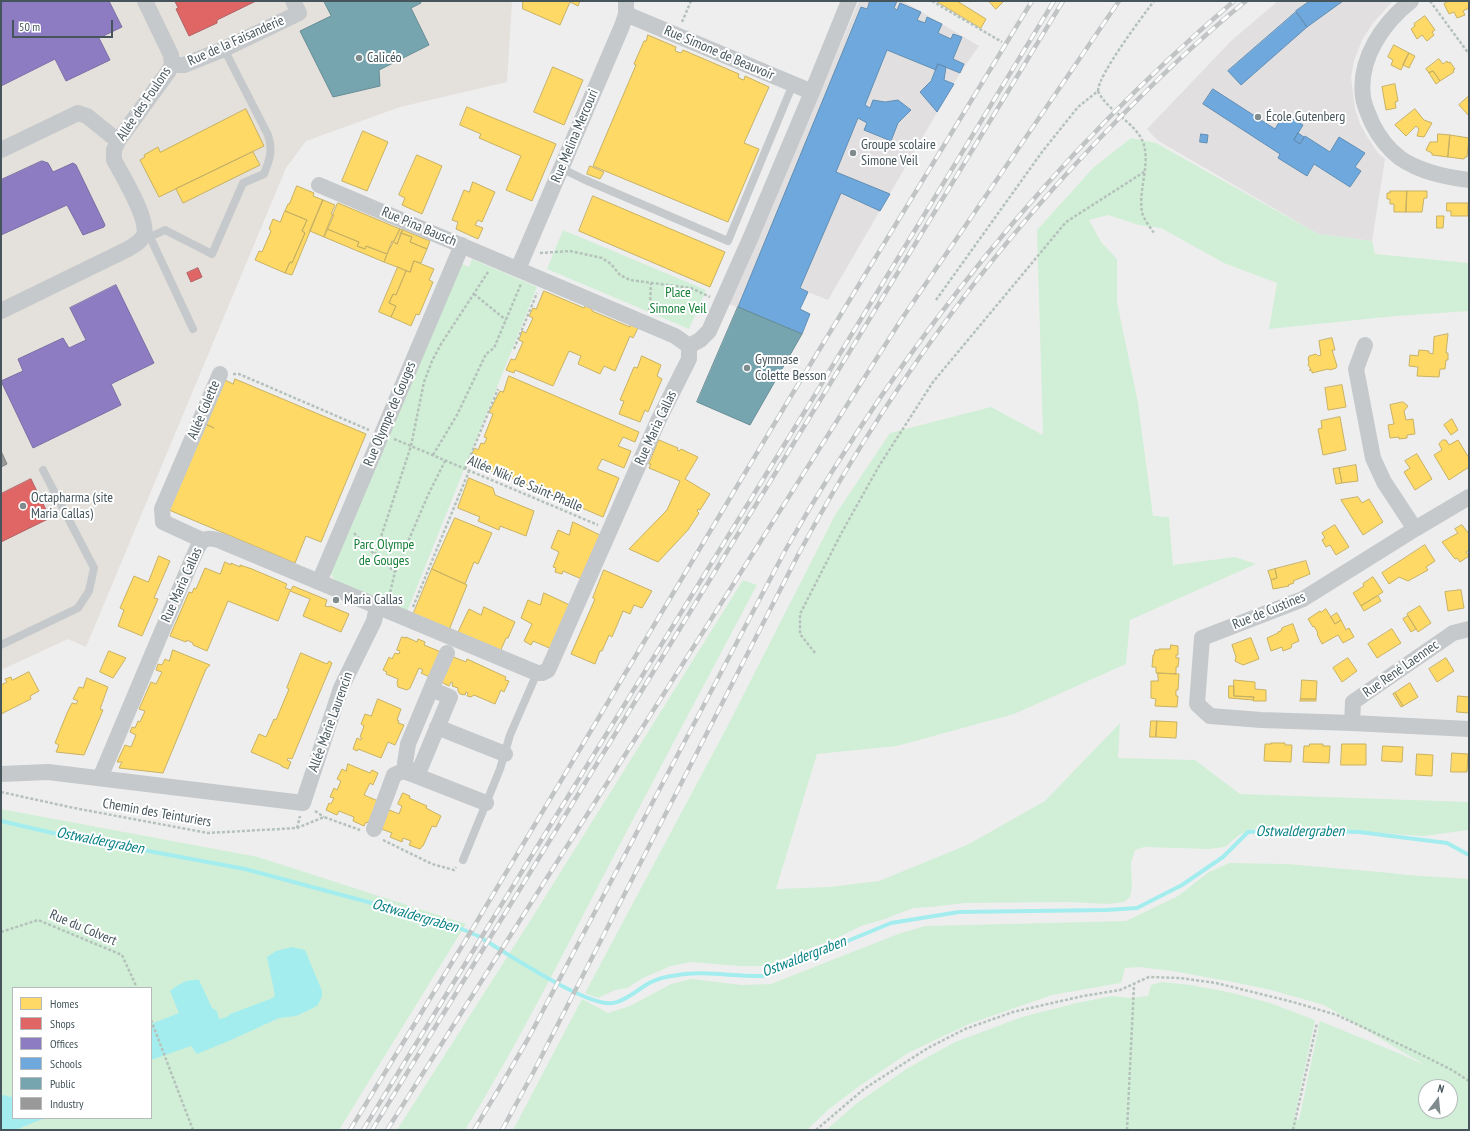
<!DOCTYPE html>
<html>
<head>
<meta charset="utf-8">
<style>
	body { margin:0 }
	#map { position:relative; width:1470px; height:1131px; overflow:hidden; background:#efeeee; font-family:"PT Sans Narrow",sans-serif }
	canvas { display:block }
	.frame { position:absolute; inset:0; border:2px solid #45555b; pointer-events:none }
	.legend { position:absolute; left:12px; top:987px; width:140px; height:132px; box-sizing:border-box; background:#fff; border:1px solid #b5bbbd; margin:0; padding:5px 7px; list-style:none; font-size:12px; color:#45555b }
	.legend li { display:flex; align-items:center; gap:8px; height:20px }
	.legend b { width:20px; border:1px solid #b5bbbd }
	.north { position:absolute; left:1418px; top:1079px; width:40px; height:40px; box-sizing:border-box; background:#fff; border:1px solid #b5bbbd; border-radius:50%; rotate:16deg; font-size:11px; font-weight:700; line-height:16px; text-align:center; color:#45555b }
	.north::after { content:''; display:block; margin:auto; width:14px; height:18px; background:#808b8e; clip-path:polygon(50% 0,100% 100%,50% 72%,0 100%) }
	.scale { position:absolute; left:12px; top:20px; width:101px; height:18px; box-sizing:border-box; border:2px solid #45555b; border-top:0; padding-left:5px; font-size:12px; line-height:14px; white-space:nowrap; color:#45555b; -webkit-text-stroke:3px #fff; paint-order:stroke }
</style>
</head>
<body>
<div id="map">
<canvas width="1470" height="1131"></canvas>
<div class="frame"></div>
<ul class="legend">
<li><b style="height:11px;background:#ffd966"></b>Homes</li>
<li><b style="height:11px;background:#e06666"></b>Shops</li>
<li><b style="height:11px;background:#8e7cc3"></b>Offices</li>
<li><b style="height:11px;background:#6fa8dc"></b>Schools</li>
<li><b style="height:11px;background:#76a5af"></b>Public</li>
<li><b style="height:11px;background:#999"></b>Industry</li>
</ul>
<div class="north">N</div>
<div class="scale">50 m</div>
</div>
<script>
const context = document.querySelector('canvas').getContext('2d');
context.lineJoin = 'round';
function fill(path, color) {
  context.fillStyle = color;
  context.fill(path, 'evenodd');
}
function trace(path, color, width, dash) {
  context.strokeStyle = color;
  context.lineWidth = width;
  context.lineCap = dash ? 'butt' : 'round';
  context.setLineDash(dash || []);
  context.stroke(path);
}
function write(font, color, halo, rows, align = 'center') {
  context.font = font + ' "PT Sans Narrow",sans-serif';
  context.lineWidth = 4;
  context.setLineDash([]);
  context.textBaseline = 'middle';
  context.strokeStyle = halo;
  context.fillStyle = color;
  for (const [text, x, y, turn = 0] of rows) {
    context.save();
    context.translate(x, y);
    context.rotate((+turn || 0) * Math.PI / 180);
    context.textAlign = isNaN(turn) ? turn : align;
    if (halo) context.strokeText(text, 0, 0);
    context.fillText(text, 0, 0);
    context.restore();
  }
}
fill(new Path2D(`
	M1 1H512L507 82 400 107 306 141 286 168 86 647 68 639 1 670Z`), '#e4e0db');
fill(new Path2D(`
	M859 1H903L979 46 960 73 828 300 808 292 800 309 810 314 802 334 729 304Z
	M1278 1H1393L1373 23 1362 40 1354 61 1351 77 1355 109 1360 124 1368 138 1378 153 1385 159 1372 241 1318 234 1157 140 1147 129 1232 40Z`), '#e1dfe0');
fill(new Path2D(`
	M1131 138 1156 143 1318 234 1372 241 1375 254 1469 263V311L1396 316 1269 329 1277 283 1224 263 1161 228 1139 225 1108 215 1089 220 1101 242 1117 259V302L1138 403 1153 516 1169 517 1173 565 1235 557 1256 564 1130 620 1126 664 1014 714 897 746 817 754 776 889 829 887 879 881 967 845 1045 801 1120 723 1118 758 1195 760 1240 794 1469 802V830L1423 836 1307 828H1264L1253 829 1239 835 1225 847 1209 849 1144 847 1135 850 1131 863 1132 887 1130 897 1124 902 1107 904 1068 902 965 903 931 907 913 908 885 919 861 926 837 938 764 966H739L691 962 671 966 643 978 627 988 615 990 598 998 585 993 726 729 835 515 890 433 991 407 1043 435 1037 230 1093 168Z
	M563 230 706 290 689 329 547 269Z
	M472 259 537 287 407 612 336 582 330 572 459 263 469 267Z
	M743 580 757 585C706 681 655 777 605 873 560 960 516 1047 465 1130H397L530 921Z
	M1 809 258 857 466 924 339 1130H1ZM13 988H151V1118H13Z
	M1229 863 1287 864 1391 873 1407 875 1469 879V1087L1468 1090 1469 1091V1130H826L857 1103 908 1068 955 1042 1022 1017 1077 1003 1112 996 1130 998 1148 996 1151 985 1162 982 1191 985 1233 993 1270 1003 1315 1020 1294 1119 1299 1120 1320 1021 1403 1055 1428 1067 1324 1005 1271 990 1233 982 1172 971 1139 967 1125 968 1121 983 1052 995 969 1024 908 1053 858 1087 829 1109 807 1130H513L582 999 608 1013 630 1006 671 984 692 979 742 985 771 984 898 934 925 926 1126 921 1178 896 1209 872ZM1426 1087H1450V1111H1426Z`), '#d1efd7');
fill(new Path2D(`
	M292 947 305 950 322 991V996L318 1005 313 1008 296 1016 279 1018 231 1040 197 1054 191 1046 151 1060V1024L179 1013 170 991C179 984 187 979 199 980L212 1008 217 1011 219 1019 227 1017 230 1014 273 998 275 995 267 957 276 951Z
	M5 1095 10 1097 13 1096V1118H45L15 1130H1V1096Z`), '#a4edef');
const homes = new Path2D(`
	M523 1H580L578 6 570 2 560 25 523 9Z
	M936 1H957L986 19 981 28Z
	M989 1H1004L996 9Z
	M1449 1H1469V8L1463 11 1465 15 1457 18 1454 12 1449 14 1444 4Z
	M1425 16 1435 30 1432 32 1434 35 1427 41 1422 35 1417 39 1411 29 1415 26 1414 24Z
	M648 35 676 47 675 51 681 53 683 50 739 74 738 77 741 79 744 80 745 76 769 87 744 143 759 149 728 222 593 166 636 65 634 64 644 41H646Z
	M1394 45 1409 53 1401 70 1391 65 1393 60 1388 57Z
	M1409 53 1415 56 1409 68 1403 65Z
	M1439 59 1443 64 1447 61 1448 63 1450 62 1455 69 1453 70 1454 72 1440 81 1433 71 1429 73 1426 69Z
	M553 67 583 80 564 125 534 112Z
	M1433 71 1440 81 1436 84 1429 73Z
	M1395 84 1398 101 1395 102 1396 108 1386 110 1382 87Z
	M1469 96V116L1459 105Z
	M467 107 556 144 532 201 506 190 521 156 479 138 481 134 460 125Z
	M246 109 264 146 159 197 140 160 145 157 144 155 158 147 160 152Z
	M1415 109 1424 120 1432 123 1424 137 1417 136 1419 129 1416 126 1406 136 1395 125Z
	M363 131 388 142 367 191 342 181Z
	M1438 134 1450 135 1448 157 1432 155V153L1426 150 1430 142H1437Z
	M1450 135 1469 138 1467 157H1465L1464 159 1448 157Z
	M253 152 260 165 183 203 176 189Z
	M417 155 442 166 422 214 402 205 405 198 399 195Z
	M590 166 604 172 600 179 587 174Z
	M473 182 495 192 482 222 478 220 475 225 483 228 478 239 456 229 458 222 452 220 464 190 469 192Z
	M297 186 314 193 313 196 323 200 292 275 285 273 290 262 292 263 305 233 302 231 307 220 285 211 288 204H289Z
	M1390 191H1407L1406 212H1394V204H1390V199H1387V193H1390Z
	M1407 191H1427V198H1424L1422 212H1406Z
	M593 196 725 252 710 287 579 231Z
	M323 200 335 205 331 214 334 215 324 237 310 231Z
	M338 203 400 229 387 254 366 246 365 249 357 246 359 242 327 229Z
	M1447 203H1468V216H1451V211H1447Z
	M285 211 307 220 302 231 305 233 292 263 290 262 285 273 255 260 259 251 262 252 271 231 269 229 273 219 280 222Z
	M1437 216H1444L1443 228H1437Z
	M327 229 359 242 357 246 365 249 366 246 387 254 384 262 324 237Z
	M400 229 403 230 397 244 394 242Z
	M403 230 430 241 427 249 410 242 412 237 401 233Z
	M401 233 412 237 410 242 427 249 421 263 414 261 410 272 384 262 392 241 397 244Z
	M414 261 434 269 429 280 433 282 419 315 416 314 411 326 391 317 396 306 389 303 393 294 396 295 406 271 410 272Z
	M398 267 406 271 396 295 393 294 389 303 396 306 391 317 379 312Z
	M544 291 584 308 585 306 592 309V311L630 327V325L638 328 633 338 630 336 615 371 604 366 600 374 578 364 581 356 569 351 553 386 515 370 514 373 506 370 511 359 515 360 523 342 519 340 522 331 526 333 533 318 529 316 533 308 536 309Z
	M1448 334 1446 353H1448V360H1446L1445 369H1440L1439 377 1417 376 1418 367 1409 366 1410 355 1418 356 1419 350 1429 351V353L1433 354 1434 337Z
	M1332 338 1335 350H1332L1337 366 1336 368 1330 370 1328 369 1312 373V371L1309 370 1311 369 1308 365 1309 362 1308 359 1309 356 1316 354 1318 356 1321 355 1319 341Z
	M642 356 661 365 657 376 662 379 648 412 645 410 640 422 619 414 624 401 620 400 634 367 637 368Z
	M509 376 639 432 635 442 623 437 618 446 631 451 624 468 602 459 597 469 619 478 603 517 504 475 498 473 497 474 473 462 476 455 472 453 475 448 478 450 481 443 484 444 487 438 484 437 493 414 489 412 500 391 503 392Z
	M235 379 366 434 321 542 306 536 295 563 169 510 205 424 214 428 206 424 225 380 233 384Z
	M1342 385 1346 407 1328 410 1325 388Z
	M1403 402 1408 406 1404 411 1406 420 1413 419 1415 434 1407 435V438L1399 439V437L1390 438 1388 425 1394 424 1390 405Z
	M1340 417 1346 450 1323 455 1318 429 1322 428 1321 421Z
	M1452 419 1458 430 1451 435 1444 425Z
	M659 440 678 448 677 450 679 451 681 449 698 457 685 479 710 494 700 510 698 509 697 511 699 513 688 530 658 562 629 549 667 510 680 481 649 468 651 464H649Z
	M1443 440H1446L1449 445 1458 440 1469 458V467L1449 480 1434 455 1442 450 1439 444Z
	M1417 454 1432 479 1415 490 1404 472 1410 468 1405 461Z
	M1356 465 1358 481 1342 483 1339 468Z
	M1339 468 1342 483 1336 484 1333 469Z
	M469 478 493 488 495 495 534 511 526 536 500 526 499 530 478 521 480 517 458 508Z
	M1358 497 1362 503 1369 499 1383 522 1363 535 1341 500Z
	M455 518 492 533 478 564 474 562 465 584 432 569Z
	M573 522 602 536 584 580 563 571 562 574 555 572 556 568 553 567 559 552 551 548 558 530 569 535Z
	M1335 525 1349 547 1336 555 1330 545 1326 547 1322 540 1325 538 1322 533Z
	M1462 525 1469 534V550L1466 552 1469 556 1460 562 1457 558 1455 559 1442 542 1458 533 1455 529Z
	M1425 545 1435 561 1426 567 1428 570 1408 581 1399 577 1389 584 1382 573Z
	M159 556 170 561 154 598 158 599 142 636 118 626 124 610 120 608 134 576 148 582Z
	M1306 561 1310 574 1293 581 1294 583 1288 585 1289 586 1273 589 1271 580 1277 578 1275 569Z
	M225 562 231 565V563L240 567V565L252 569 287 584 285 588 291 590 293 586 327 600 325 606 329 607 330 606 349 614 341 632 303 616 310 599 290 591 278 621 228 601 207 651 193 645V643L187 640 186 642 170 636 189 592 192 593 194 588 196 589 205 568 220 574Z
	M432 569 467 585 449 630 413 615Z
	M1275 569 1277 578 1271 580 1268 571Z
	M604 570 652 591 642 608 634 605 630 614 623 611 612 637 609 635 602 651H600L595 664 571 654 595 599 593 598Z
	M1373 577 1383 592 1361 606 1353 593 1364 586 1363 584Z
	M1461 590 1464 608 1448 611 1445 592Z
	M544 593 572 606 554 650 533 641 531 645 524 641 532 624 521 618 528 600 540 605Z
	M1378 596 1381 601 1364 611 1361 606Z
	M1420 606 1431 623 1418 632 1407 614Z
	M484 607 515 622 508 638H506L500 652 457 634 469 609 481 615Z
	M1326 609 1335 624 1341 620 1346 630 1349 628 1354 637 1343 643 1338 635 1322 644 1317 634 1318 633 1314 626 1313 627 1308 619 1320 611 1321 612Z
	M1337 613 1341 620 1335 624 1331 617Z
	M1408 616 1416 629 1411 632 1403 619Z
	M1293 624 1299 641 1292 644 1291 648 1283 651 1282 647 1271 651 1267 638 1278 633V632L1281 631 1282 628Z
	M1392 629 1401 643 1377 658 1368 644Z
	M402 637 406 638V637L417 642 418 639 425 642 424 645 441 652 432 678 421 673 423 670 419 668 410 688 407 690 398 687 397 683 398 679 386 674 387 672 383 670 389 657 392 659 395 653 399 654 400 651 397 650Z
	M1251 638 1259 659 1243 665 1235 661 1236 657 1232 645Z
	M1171 645 1178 646V655H1176V658H1179L1178 667H1176V674L1156 673V667H1152L1153 655H1154L1155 650H1159V649H1170Z
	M173 650 210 665 206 669 163 773 119 768 122 762H117L125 745 131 747 136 735 130 732 132 727 135 728 138 721 140 722 145 711 139 709 151 682 156 684 162 672 156 670 158 664 162 665 165 659 169 661Z
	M109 651 126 658 113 678 100 672Z
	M301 653 327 664 329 661 332 663 292 759 288 758 287 760 291 762 288 769 281 766V765L251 752 259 734 266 737 274 719 276 720 289 689 287 688Z
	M451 656 466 662 467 659 506 677 505 680 509 681 504 692 501 690 495 704 474 695 471 697 467 696 468 693 466 692 465 695 460 694 458 691V688L452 686 453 683 451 682 449 686 439 681Z
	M1348 658 1357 671 1342 682 1333 668Z
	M1446 658 1454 671 1437 682 1429 669Z
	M29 672 39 691 30 696 31 699 1 714V685L7 682 5 679 11 677 12 680Z
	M1158 673 1179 674 1178 690H1176V696H1178L1177 707 1155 706 1156 699 1151 698V681H1158Z
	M87 678 108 687 100 709 103 710 84 755 56 752 59 745 55 743 67 713 72 703 76 704 78 701 73 699 79 687 83 688Z
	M1234 680 1255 682V689L1266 690V701H1253L1254 697 1234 696Z
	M1302 680 1317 681 1316 699H1301Z
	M1410 683 1418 697 1403 706 1395 693Z
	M1229 686H1234V696L1254 697 1253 700 1229 698Z
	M1395 693 1403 706 1401 707 1393 694Z
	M1458 696 1469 697V713L1457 712Z
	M378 699 401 709 397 720 399 721 398 723 404 725 395 745 388 742 381 758 358 749 357 751 353 749 357 738 361 740 362 738 360 737 364 726 361 724 365 714 371 716Z
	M1301 699H1316V701H1300Z
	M1151 721H1157L1156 737H1150Z
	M1157 721 1177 722 1176 738 1156 737Z
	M1271 743H1285V745H1292L1291 762 1264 761 1265 744H1271Z
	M1310 744H1323V746H1330L1329 763 1303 762 1304 746H1309Z
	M1342 744H1366V765H1341Z
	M1383 746 1403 747 1402 762 1382 761Z
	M1452 753 1468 754 1467 772H1451Z
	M1417 754 1433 755 1432 776 1416 775Z
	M348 764 370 773 372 770 378 773 373 785 370 783 364 795 378 801 369 823 366 822 364 826 353 821 354 817 339 811 337 815 326 810 329 803 331 804 334 798 330 797 334 788 337 790 341 781 337 779 342 769 346 771Z
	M403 793 410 796 409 798 427 806 426 808 441 816 436 827 432 826 423 846H422L420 849 409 845 411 841 403 838 402 842 390 837 392 833 379 828 387 809 399 814 402 806 398 804Z`);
fill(homes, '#ffd966');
trace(homes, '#c7b163', 1);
const shops = new Path2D(`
	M175 1H256L217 20V23L189 36 176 9 178 8Z
	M198 268 202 277 191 282 187 273Z
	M31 479 50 518 1 542V494Z`);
fill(shops, '#e06666');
trace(shops, '#b26163', 1);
const offices = new Path2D(`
	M1 1H109L122 27 99 38 110 60 66 81 55 59 1 86Z
	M42 161 48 163 53 172 73 163 76 165 105 225 104 227 83 235 67 205 1 235V180Z
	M116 285 154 363 111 384 121 405 33 448 1 381 23 371 18 359 63 338 69 348 86 340 70 308Z`);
fill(offices, '#8e7cc3');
trace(offices, '#7870a4', 1);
const schools = new Path2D(`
	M870 1H897L894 8 897 10 900 3 921 12 917 20 925 23 927 17 942 24 938 33 951 39 953 34 962 37 953 59 964 64 960 73 938 64 936 70 887 50 865 105 870 108 873 100 885 102 898 100 911 110 898 123 891 141 864 130 867 123 858 118 836 172 890 194 880 211 841 193 800 288 808 292 800 309 810 314 802 334 738 307 861 7 867 9Z
	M1310 1H1343L1307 27 1296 11Z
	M1296 12 1307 27 1241 85 1228 71Z
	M938 64 946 67 944 80 954 84 937 112 920 92 931 81Z
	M1213 89 1275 129 1284 114 1303 125 1294 140 1300 144 1305 136 1330 152 1339 137 1365 153 1355 167 1361 171 1350 187 1314 164 1307 176 1278 158 1280 154 1203 104Z
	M1298 133 1304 137 1300 144 1294 140Z
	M1201 134 1208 135 1207 143 1200 142Z`);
fill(schools, '#6fa8dc');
trace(schools, '#628fb5', 1);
const public = new Path2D(`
	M324 1H420L421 3 411 8 429 45 379 70 380 86 333 97 300 31 331 16Z
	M738 307 802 334 750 425 697 402Z`);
fill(public, '#76a5af');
trace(public, '#678d96', 1);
const industry = new Path2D(`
	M1 451 7 464 1 467Z`);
fill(industry, '#999');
trace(industry, '#808586', 1);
trace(new Path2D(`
	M1 821 57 834 245 869 450 924C459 928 469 932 478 936 503 951 587 1007 612 1003 624 1002 639 989 649 983 657 979 669 976 678 975 703 970 736 977 763 976L891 923 959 912 1106 910 1137 908 1182 885 1223 857 1248 832 1277 830 1359 832 1447 843 1469 855`), '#a4edef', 4);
trace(new Path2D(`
	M932 1 1002 42
	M1430 1 1469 54
	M682 22 691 1
	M1098 91C1107 111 1135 122 1143 142 1151 164 1138 189 1142 212 1143 218 1150 227 1154 233
	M1098 91C1098 75 1142 17 1154 1
	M540 253 570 251 602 258 611 264 620 275 630 280 691 288 710 297
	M474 294 506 320
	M936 300 1042 152 1078 107 1098 91
	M649 310 650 306 651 283
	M514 349 537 293
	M233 374H239L369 430
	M394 439 411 446 598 525
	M433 455 457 415 486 354 494 348 521 284
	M465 469 498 389
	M354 533 375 555 395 572
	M375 555 411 446 424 382 432 361 441 344 488 272
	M389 597 395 572 428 495 445 461
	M413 607 469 471
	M815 653 800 634V614L842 532 879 466 933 382 1066 222 1144 172
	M1 792 74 808 208 833 297 828 324 817 360 830
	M315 811 324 817
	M297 828 300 816
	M383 840 432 864 454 870 456 867
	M1 932 38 920 122 955 137 988
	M151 1020 193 1130
	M816 1130 864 1089 884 1076 928 1048 965 1029 1013 1012 1083 996 1120 990 1149 977 1180 978 1216 983 1293 1002 1337 1015 1418 1053 1452 1070 1469 1081
	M1127 1130 1134 985
	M1293 1130 1317 1023`), '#b4c2bb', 2.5, [3, 2]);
trace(new Path2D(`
	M561 168 583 179 728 241 793 84
	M144 234 150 237 165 230 212 254 243 183 264 174C270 159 273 150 268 135L224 49
	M150 237 193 329
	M1 645 78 608 89 591 94 568 43 470
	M463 860 500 769 510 735 537 673`), '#c5c9cb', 8);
trace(new Path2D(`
	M1411 1C1383 23 1358 59 1363 97 1364 106 1369 115 1372 123 1379 137 1388 149 1400 158 1420 172 1445 177 1469 180
	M626 14 812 92
	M172 65H184L224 49 299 13 293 1
	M1 150 78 113 87 116 118 141
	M518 269 622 26 626 14V1
	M1 311 128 249C134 245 141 242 144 235 149 219 122 175 114 160V150L118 141 168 72 172 65 171 55 145 1
	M1365 345 1356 369 1373 458 1384 482 1415 529
	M689 346 700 340 709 331 750 239 812 92 849 1
	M1469 497 1415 529 1303 599 1202 638 1197 704 1210 716 1261 720 1352 723 1469 729
	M202 540 163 522 162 509 220 374
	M319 582 462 245
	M431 689 447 653
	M1352 723 1353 702 1453 633 1469 629
	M437 727 505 754
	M409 772 405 763 408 744 431 689 450 697 417 776 486 803
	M1 774 48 772 303 803 341 688 374 621 377 607
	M100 778 192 560C200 543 201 534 221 541L537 673H542L548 670 658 421 689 359V346L675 336 319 185
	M374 829 394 775 403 771 417 776`), '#c5c9cb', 16);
const rail = new Path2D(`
	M350 1130 473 928 788 401 1032 1
	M363 1130 813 398 1054 1
	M372 1130 819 402 1063 1
	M387 1130 901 320 1119 1
	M474 1130 500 1087 528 1039 786 549C903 343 1053 155 1234 1
	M502 1130 533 1073 798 555C880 402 981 262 1101 137 1147 89 1194 43 1246 1`);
trace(rail, '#c1c4c5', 4.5);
trace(rail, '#fff', 3, [9]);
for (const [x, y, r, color] of [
	[359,58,4,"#808b8e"],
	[1258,117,4,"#808b8e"],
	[853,153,4,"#808b8e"],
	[747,368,4,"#808b8e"],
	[23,506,4,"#808b8e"],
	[336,600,4,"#808b8e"]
]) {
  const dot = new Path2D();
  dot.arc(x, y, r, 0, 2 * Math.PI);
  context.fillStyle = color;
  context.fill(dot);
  trace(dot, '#fff', 1.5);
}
write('14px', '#45555b', '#fff', [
	["Rue de la Faisanderie",236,41,-24],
	["Rue Simone de Beauvoir",719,53,23],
	["Allée des Foulons",144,104,-56],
	["Rue Melina Mercouri",575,136,-67],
	["Rue Pina Bausch",419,227,23],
	["Allée Colette",204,410,-67],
	["Rue Olympe de Gouges",390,414,-67],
	["Rue Maria Callas",656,428,-65],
	["Allée Niki de Saint-Phalle",525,484,23],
	["Rue Maria Callas",182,585,-66],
	["Rue de Custines",1269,611,-22],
	["Rue René Laennec",1401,669,-35],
	["Allée Marie Laurencin",331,722,-70],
	["Chemin des Teinturiers",157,813,10],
	["Rue du Colvert",83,928,23]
]);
write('14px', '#45555b', '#fff', [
	["Calicéo",367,58],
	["École Gutenberg",1266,117],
	["Groupe scolaire",861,145],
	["Simone Veil",861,161],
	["Gymnase",755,360],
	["Colette Besson",755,376],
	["Octapharma (site",31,498],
	["Maria Callas)",31,514],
	["Maria Callas",344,600]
], 'left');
write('14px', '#137f36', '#fff', [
	["Place",678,293],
	["Simone Veil",678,309],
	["Parc Olympe",384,545],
	["de Gouges",384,561]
]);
write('italic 15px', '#098286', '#fff', [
	["Ostwaldergraben",1300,832],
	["Ostwaldergraben",100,841,11],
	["Ostwaldergraben",415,916,16],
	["Ostwaldergraben",804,957,-21]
]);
</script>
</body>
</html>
